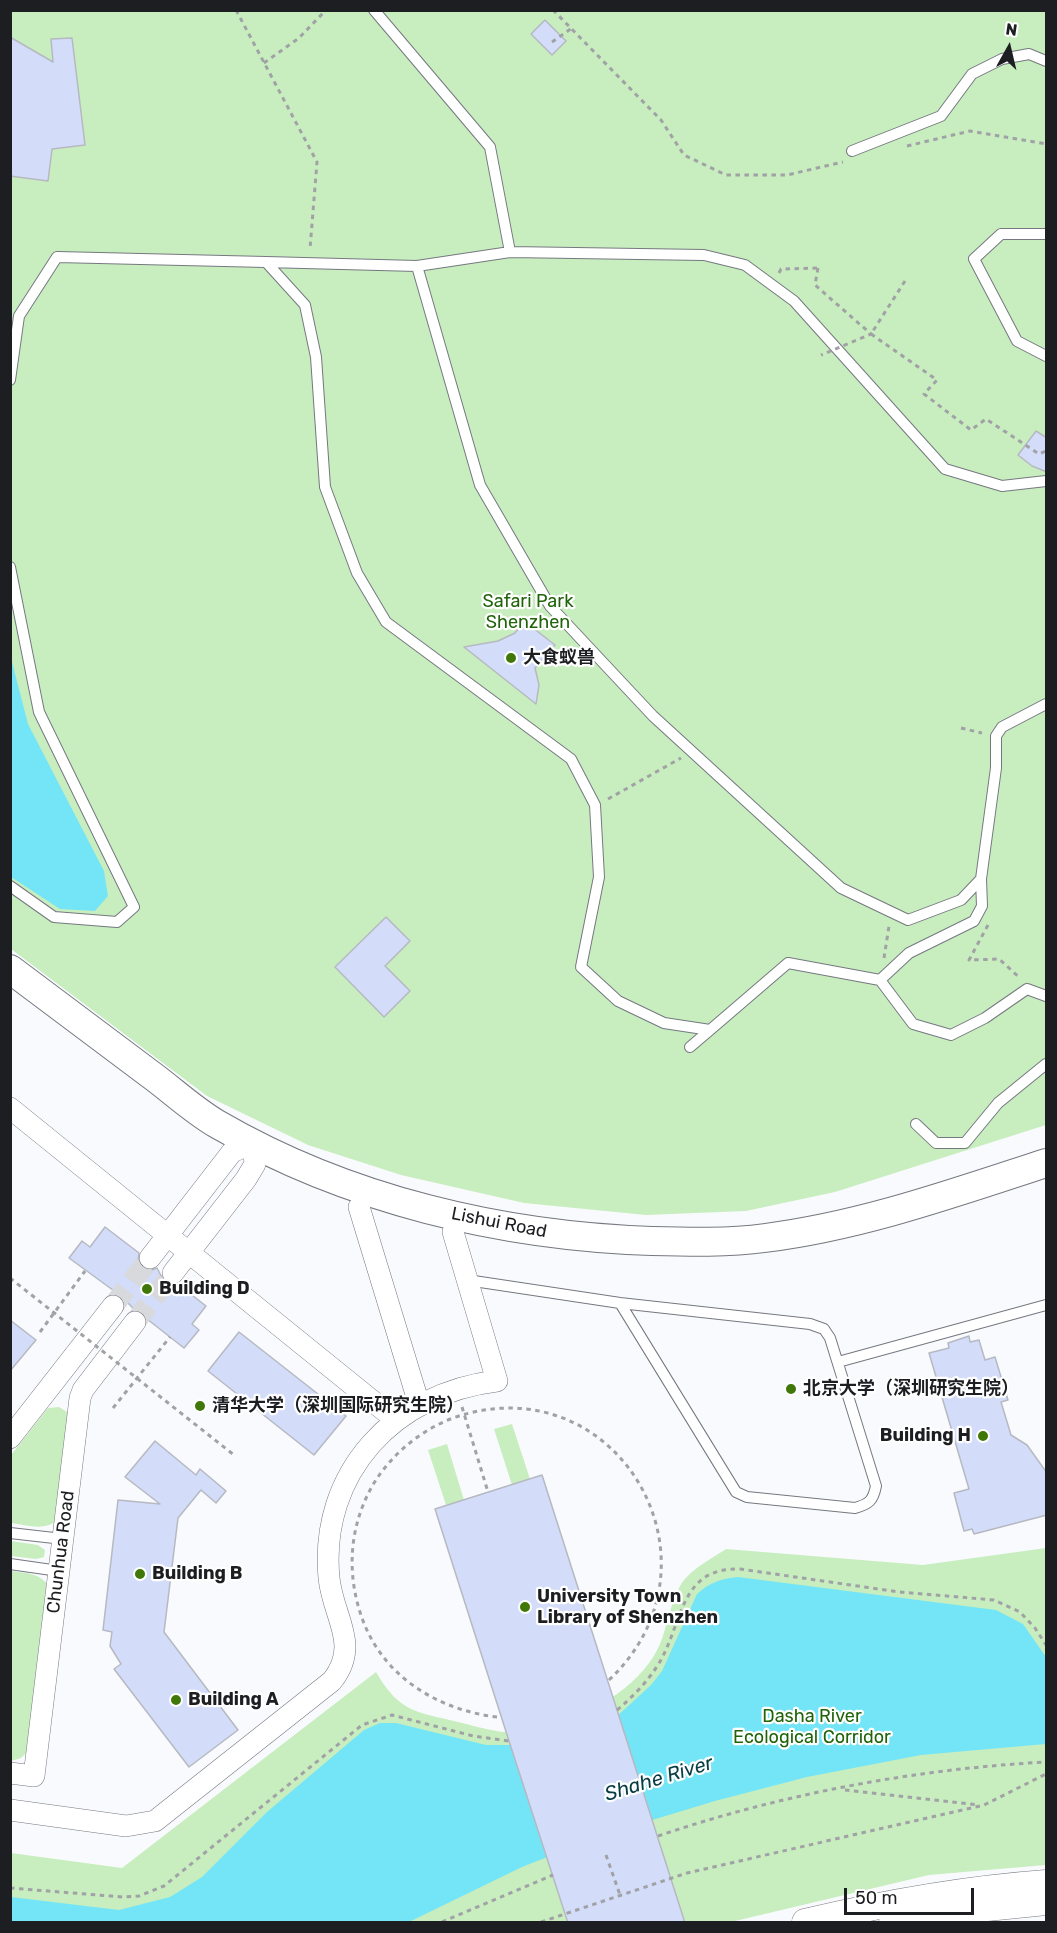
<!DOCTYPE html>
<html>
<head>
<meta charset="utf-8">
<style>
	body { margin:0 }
	#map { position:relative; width:1057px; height:1933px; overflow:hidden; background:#f9fafe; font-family:Rubik,sans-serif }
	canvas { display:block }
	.frame { position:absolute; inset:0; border:12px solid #1d1e21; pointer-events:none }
	.north { position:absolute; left:979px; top:18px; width:60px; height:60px; -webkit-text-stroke:4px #fff; paint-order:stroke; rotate:8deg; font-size:16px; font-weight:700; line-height:24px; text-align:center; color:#1d1e21 }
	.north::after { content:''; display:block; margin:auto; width:21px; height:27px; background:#1d1e21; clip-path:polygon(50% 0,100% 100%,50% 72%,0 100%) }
	.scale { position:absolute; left:844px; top:1888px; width:130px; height:27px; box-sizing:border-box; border:3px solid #1d1e21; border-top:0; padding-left:8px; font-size:18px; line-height:21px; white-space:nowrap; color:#1d1e21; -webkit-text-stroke:4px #fff; paint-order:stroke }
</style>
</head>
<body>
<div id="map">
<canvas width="1057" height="1933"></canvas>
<div class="frame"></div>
<div class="north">N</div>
<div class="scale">50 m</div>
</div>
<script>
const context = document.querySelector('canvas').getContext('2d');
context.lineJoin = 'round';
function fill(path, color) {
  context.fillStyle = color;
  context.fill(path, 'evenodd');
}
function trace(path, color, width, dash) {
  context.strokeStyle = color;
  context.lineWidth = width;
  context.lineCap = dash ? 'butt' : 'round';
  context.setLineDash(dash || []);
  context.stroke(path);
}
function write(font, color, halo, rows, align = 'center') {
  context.font = font + ' Rubik,"Noto Sans SC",sans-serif';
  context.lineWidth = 4.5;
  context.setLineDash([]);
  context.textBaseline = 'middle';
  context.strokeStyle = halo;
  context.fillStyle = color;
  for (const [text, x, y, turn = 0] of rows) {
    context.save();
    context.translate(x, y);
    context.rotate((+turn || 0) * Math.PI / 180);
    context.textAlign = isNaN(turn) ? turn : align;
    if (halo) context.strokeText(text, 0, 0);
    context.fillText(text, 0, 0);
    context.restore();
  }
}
fill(new Path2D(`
	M10 11H1046V1125L835 1192 746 1211 646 1215 524 1203 401 1175 308 1145 207 1096 11 949Z
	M59 1407 67 1412 71 1419 58 1519C46 1532 27 1525 11 1523V1455L48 1408Z
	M512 1424 530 1479 512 1485 494 1429Z
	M447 1444 464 1500 446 1505 428 1450Z
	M11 1541 38 1545 45 1550 44 1557 36 1559 11 1556Z
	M1046 1548V1865L929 1875 731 1922H11V1853L122 1868 376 1672C400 1714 419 1712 462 1723 483 1728 507 1736 529 1731 575 1722 630 1696 655 1654 667 1634 668 1607 680 1586 689 1570 711 1559 726 1549L923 1565Z
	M11 1571C27 1573 41 1573 50 1588L28 1751 21 1758 11 1761Z`), '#c8eebf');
fill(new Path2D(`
	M11 658 28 724 104 871 108 896 95 911 60 909 11 877Z
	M738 1577 996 1610 1023 1624 1046 1657V1744L921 1755 807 1777 715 1801 606 1834 522 1867 409 1922H11V1897L119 1910 170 1897 202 1877 267 1812 364 1730 380 1723H396L486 1745H537L615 1718 651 1685 662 1671 697 1594C710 1582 721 1579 738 1577Z`), '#74e5f6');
const building = new Path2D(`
	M545 20 566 41 552 55 531 34Z
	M10 37 53 62 51 39 72 38 85 145 52 149 48 181 10 176Z
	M1036 431 1047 438V472L1032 466 1018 455Z
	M524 621 555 645 535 668 539 685 536 704 464 647 498 641 515 633Z
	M386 917 410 941 385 966 410 991 384 1017 335 967Z
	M105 1227 139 1253 138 1262 142 1268 149 1271 157 1268 165 1283 178 1284 206 1306 192 1324 199 1330 184 1348 147 1319 143 1312 135 1310 121 1296 69 1258 82 1241 90 1247Z
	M10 1320 36 1340 10 1371Z
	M239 1332 346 1416 314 1455 208 1371Z
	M969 1336 970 1342 979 1340 985 1360 995 1357 1008 1400 1001 1402 1011 1435 1027 1445 1047 1473V1515L974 1534 972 1529 964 1531 954 1493 969 1489 929 1353 949 1348 948 1343Z
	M155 1441 196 1475 200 1469 226 1491 216 1503 201 1490 178 1518 164 1632 238 1730 189 1767 114 1669 121 1664 110 1646 112 1632 103 1630 118 1500 160 1504 125 1477Z
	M542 1475 640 1782 685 1923H568L509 1741 435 1509Z`);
fill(building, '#d3ddfa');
trace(building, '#b6b9c1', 1.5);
trace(new Path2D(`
	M113 1306 150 1258
	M135 1322 173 1273`), '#d8d9dd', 21, [21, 10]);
const service = new Path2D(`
	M852 151 941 116 972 74 1002 59 1029 54 1046 61
	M1046 234H1001L974 259 1017 341 1046 356
	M510 252 704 255 745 265 794 301 945 469 1002 486 1046 481
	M266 262 417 266 510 252 490 147 374 10
	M417 266 480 485 550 606 653 716 841 888 908 920 961 900 981 879
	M10 380 19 316 57 257 266 262 305 305 316 357 325 487 357 573 386 622 571 759 595 805 599 877 581 967 618 1001 664 1023 710 1030 788 963 880 980 909 953 974 921 982 906 981 879 996 768V736L1002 727 1046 704
	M10 567 39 712 134 907 117 922 54 917 10 886
	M880 980 913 1024 951 1035 985 1018 1027 989 1046 996
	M690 1047 710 1030
	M916 1124 936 1143H965L998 1103 1046 1064
	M467 1280 620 1303 810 1324 824 1329 830 1338 876 1486C873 1501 869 1504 855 1508L747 1497 736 1492 620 1303
	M838 1362 1046 1305
	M10 1533 63 1539
	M10 1564 59 1571`);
const minor = new Path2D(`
	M10 1108 396 1420
	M359 1207 419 1404
	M150 1258 232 1152 253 1143 255 1164 246 1179 173 1273
	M10 1438 113 1306
	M10 1773 34 1776 80 1398 83 1390 135 1322
	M10 1810 126 1826 155 1821 332 1681C361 1644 333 1618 329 1578 319 1472 395 1393 497 1381L453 1232`);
const tertiary = new Path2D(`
	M805 1922C885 1903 964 1889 1046 1883
	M892 1922 977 1909 1046 1902`);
const secondary = new Path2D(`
	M10 969C57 1004 103 1039 150 1074 172 1090 193 1110 217 1124 348 1200 502 1236 652 1241 689 1242 728 1243 765 1238 861 1226 954 1193 1046 1163`);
trace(service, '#767880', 12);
trace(minor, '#767880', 22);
trace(tertiary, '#767880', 27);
trace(secondary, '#767880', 30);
trace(new Path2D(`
	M236 10 317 162 310 249
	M553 10 661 120 684 155 726 175H787L843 162
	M552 42 572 28
	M264 63 299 38 326 10
	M907 146 970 131 1046 144
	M779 273 781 269 818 268
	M905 281 871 334 937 380 924 394 971 430 986 419 1039 454 1046 451
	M961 728 982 733
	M608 799 681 758
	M988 925 969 960 999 959 1020 978
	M884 958 889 926
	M40 1332 85 1271
	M462 1407 488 1492
	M113 1408 170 1337
	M617 1710C635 1695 651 1678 662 1658 683 1618 682 1567 740 1569L899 1592 994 1600 1020 1612 1035 1628 1046 1645
	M497 1717C438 1710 383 1677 362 1618 346 1573 349 1525 374 1483 392 1454 421 1430 453 1418 616 1361 734 1562 609 1680
	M845 1790 979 1805
	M658 1836C782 1794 915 1769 1046 1762
	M606 1855 620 1895
	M10 1888 123 1897 139 1896 164 1886 362 1725 392 1715 473 1736 509 1741
	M442 1922 553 1875
	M541 1922 687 1873 984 1805 1046 1774`), '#a1a2a5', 3, [4.5, 4.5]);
trace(service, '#fff', 10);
trace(minor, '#fff', 21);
trace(tertiary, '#fff', 26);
trace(secondary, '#fff', 28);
trace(new Path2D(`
	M818 268 815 285 871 334 821 355
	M10 1278 234 1455`), '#a1a2a5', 3, [4.5, 4.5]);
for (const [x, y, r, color] of [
	[511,658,6,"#407709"],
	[147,1289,6,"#407709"],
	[791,1389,6,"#407709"],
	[200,1406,6,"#407709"],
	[983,1436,6,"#407709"],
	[140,1574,6,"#407709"],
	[525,1607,6,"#407709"],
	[176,1700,6,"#407709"]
]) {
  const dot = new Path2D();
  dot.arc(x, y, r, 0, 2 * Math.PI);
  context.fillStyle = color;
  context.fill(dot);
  trace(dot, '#fff', 2);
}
write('18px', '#20640a', '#fff', [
	["Safari Park",528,602],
	["Shenzhen",528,623],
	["Dasha River",812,1717],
	["Ecological Corridor",812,1738]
]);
write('bold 18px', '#1d1e21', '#fff', [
	["大食蚁兽",523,658],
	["Building D",159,1289],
	["北京大学（深圳研究生院）",803,1389],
	["清华大学（深圳国际研究生院）",212,1406],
	["Building H",971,1436,"right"],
	["Building B",152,1574],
	["University Town",537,1597],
	["Library of Shenzhen",537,1618],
	["Building A",188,1700]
], 'left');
write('18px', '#1d1e21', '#fff', [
	["Lishui Road",499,1223,11],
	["Chunhua Road",61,1552,-83]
]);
write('italic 20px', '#063d44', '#fff', [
	["Shahe River",659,1779,-17]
]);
</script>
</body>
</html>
